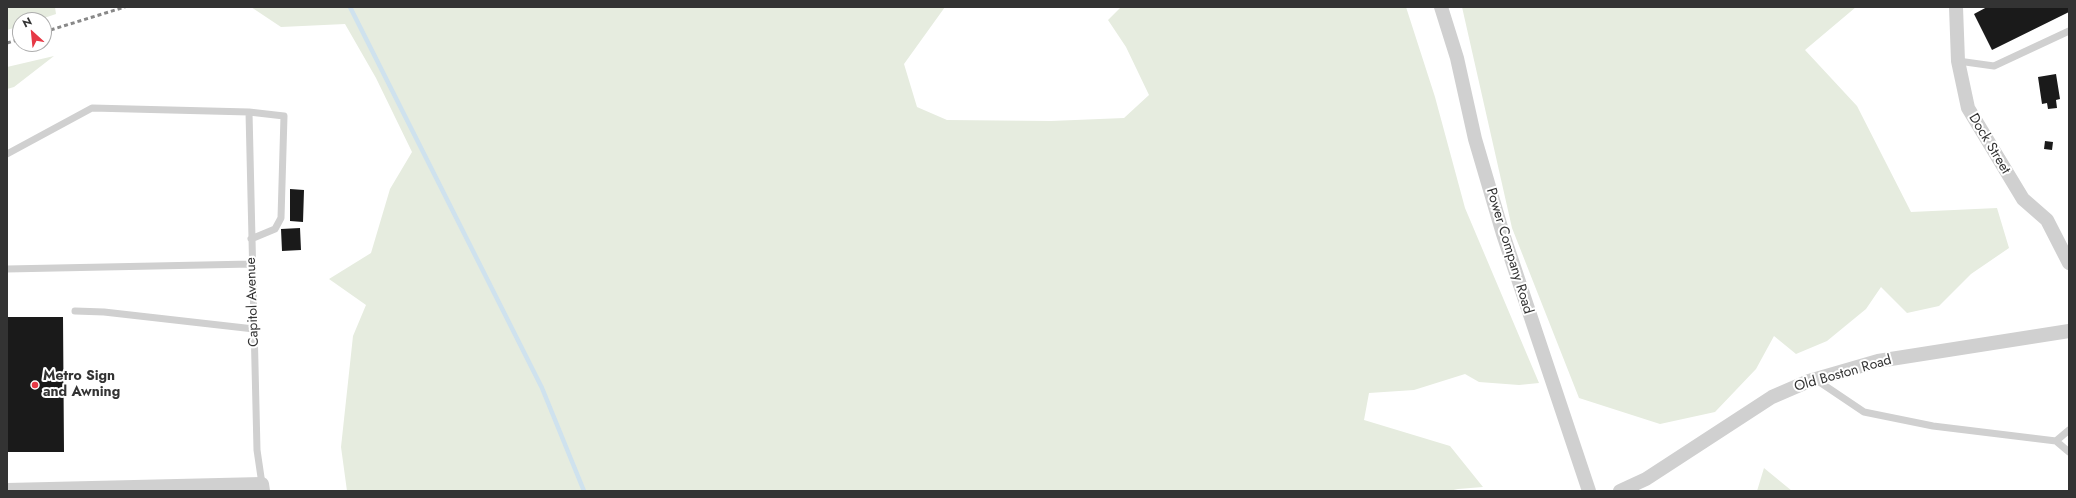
<!DOCTYPE html>
<html>
<head>
<meta charset="utf-8">
<style>
	body { margin:0 }
	#map { position:relative; width:2076px; height:498px; overflow:hidden; background:#fff; font-family:Jost,sans-serif }
	canvas { display:block }
	.frame { position:absolute; inset:0; border:8px solid #333; pointer-events:none }
	.north { position:absolute; left:12px; top:12px; width:40px; height:40px; box-sizing:border-box; background:#fff; border:1px solid #adadad; border-radius:50%; rotate:333deg; font-size:11px; font-weight:700; line-height:16px; text-align:center; color:#333 }
	.north::after { content:''; display:block; margin:auto; width:14px; height:18px; background:#e63946; clip-path:polygon(50% 0,100% 100%,50% 72%,0 100%) }
</style>
</head>
<body>
<div id="map">
<canvas width="2076" height="498"></canvas>
<div class="frame"></div>
<div class="north">N</div>
</div>
<script>
const context = document.querySelector('canvas').getContext('2d');
context.lineJoin = 'round';
function fill(path, color) {
  context.fillStyle = color;
  context.fill(path, 'evenodd');
}
function trace(path, color, width, dash) {
  context.strokeStyle = color;
  context.lineWidth = width;
  context.lineCap = dash ? 'butt' : 'round';
  context.setLineDash(dash || []);
  context.stroke(path);
}
function write(font, color, halo, rows, align = 'center') {
  context.font = font + ' Jost,sans-serif';
  context.lineWidth = 4;
  context.setLineDash([]);
  context.textBaseline = 'middle';
  context.strokeStyle = halo;
  context.fillStyle = color;
  for (const [text, x, y, turn = 0] of rows) {
    context.save();
    context.translate(x, y);
    context.rotate((+turn || 0) * Math.PI / 180);
    context.textAlign = isNaN(turn) ? turn : align;
    if (halo) context.strokeText(text, 0, 0);
    context.fillText(text, 0, 0);
    context.restore();
  }
}
fill(new Path2D(`
	M7 7H55L56 14 38 20H20V26L7 30Z
	M251 7H945L904 64 917 107 947 120 1051 121 1124 118 1149 95 1126 47 1108 20 1121 7H1406L1435 97 1465 208 1539 383 1519 385 1479 382 1465 374 1414 390 1369 393 1364 420 1450 446 1483 487 1458 489 1449 491H347L341 447 353 336 366 305 329 279 371 253 390 189 412 152 376 78 345 24 281 27Z
	M1462 7H1856L1805 50 1857 106 1911 212 1997 208 2009 248 1971 274 1939 306 1907 313 1881 287 1866 309 1827 341 1796 354 1774 336 1756 369 1715 412 1660 424 1579 398 1512 228Z
	M54 56 14 87 7 89V67Z
	M1764 468 1792 491H1757Z`), '#e6ecdf');
trace(new Path2D(`
	M350 7 542 388 584 491`), '#cfe2ee', 4.5);
fill(new Path2D(`
	M1987 7H2069V12L1992 50 1974 14Z
	M2056 74 2060 99 2056 100 2057 108 2048 109 2047 103 2042 104 2038 77Z
	M2045 141 2053 142 2052 150 2044 149Z
	M290 189 304 190 303 222 290 221Z
	M300 228 301 250 282 251 281 229Z
	M7 317H63L64 452H7Z`), '#1a1a1a');
trace(new Path2D(`
	M1958 61 1994 66 2069 31
	M249 112 257 450 262 484
	M7 154 92 108 249 112 284 116 281 218 275 229 251 239
	M7 269 252 264
	M75 311 104 312 254 329
	M1815 379 1864 412 1933 426 2056 441 2069 452
	M2056 441 2069 430`), '#d0d0d0', 7);
trace(new Path2D(`
	M1441 7 1457 58 1475 139 1503 234 1589 491
	M1956 7 1958 61 1968 108 2023 199 2047 220 2069 263
	M7 490 262 484 263 491
	M1620 491 1646 479 1772 397 1809 381 1878 361 2069 331`), '#d0d0d0', 14);
trace(new Path2D(`
	M44 32 125 7
	M7 43 20 39`), '#888', 3, [4, 3]);
for (const [x, y, r, color] of [
	[35,385,4,"#e63946"]
]) {
  const dot = new Path2D();
  dot.arc(x, y, r, 0, 2 * Math.PI);
  context.fillStyle = color;
  context.fill(dot);
  trace(dot, '#fff', 1.5);
}
write('14px', '#333', '#fff', [
	["Dock Street",1989,144,59],
	["Power Company Road",1509,251,73],
	["Capitol Avenue",253,302,-92],
	["Old Boston Road",1843,374,-16]
]);
write('bold 14px', '#333', '#fff', [
	["Metro Sign",43,377],
	["and Awning",43,393]
], 'left');
</script>
</body>
</html>
